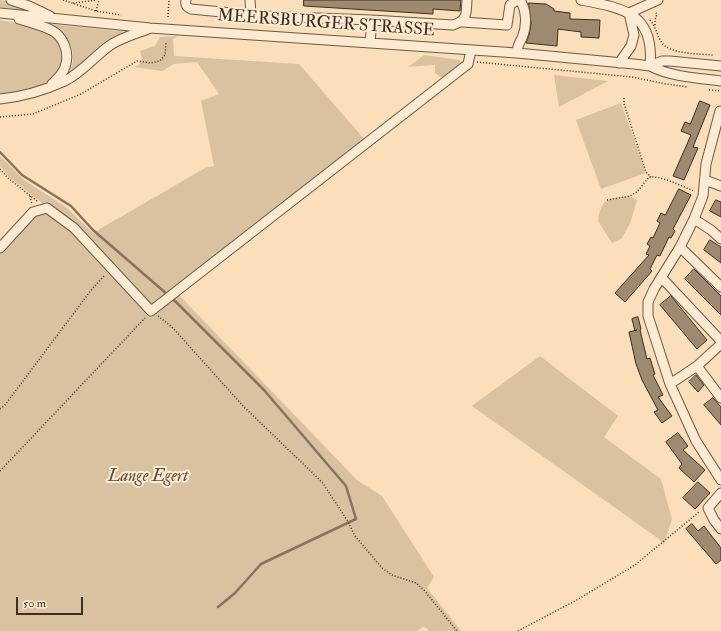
<!DOCTYPE html>
<html>
<head>
<meta charset="utf-8">
<style>
	body { margin:0 }
	#map { position:relative; width:721px; height:631px; overflow:hidden; background:#fadfba; font-family:"IM FELL Double Pica",serif }
	canvas { display:block }
	.scale { position:absolute; left:16px; top:597px; width:67px; height:18px; box-sizing:border-box; border:2px solid #3b2d21; border-top:0; padding-left:5px; font-size:12px; line-height:14px; white-space:nowrap; color:#3b2d21; -webkit-text-stroke:3px #fcead2; paint-order:stroke }
</style>
</head>
<body>
<div id="map">
<canvas width="721" height="631"></canvas>
<div class="scale">50 m</div>
</div>
<script>
const context = document.querySelector('canvas').getContext('2d');
context.lineJoin = 'round';
function fill(path, color) {
  context.fillStyle = color;
  context.fill(path, 'evenodd');
}
function trace(path, color, width, dash) {
  context.strokeStyle = color;
  context.lineWidth = width;
  context.lineCap = dash ? 'butt' : 'round';
  context.setLineDash(dash || []);
  context.stroke(path);
}
function write(font, color, halo, rows, align = 'center') {
  context.font = font + ' "IM FELL Double Pica",serif';
  context.lineWidth = 4;
  context.setLineDash([]);
  context.textBaseline = 'middle';
  context.strokeStyle = halo;
  context.fillStyle = color;
  for (const [text, x, y, turn = 0] of rows) {
    context.save();
    context.translate(x, y);
    context.rotate((+turn || 0) * Math.PI / 180);
    context.textAlign = isNaN(turn) ? turn : align;
    if (halo) context.strokeText(text, 0, 0);
    context.fillText(text, 0, 0);
    context.restore();
  }
}
fill(new Path2D(`
	M0 0 29 6 28 11 0 7Z
	M0 20C23 24 70 30 62 64 59 74 52 83 43 87 33 92 11 94 0 96Z
	M50 24 128 32 69 74C70 70 73 64 73 59 74 43 63 32 50 24Z
	M178 36 173 39 174 56 299 64 365 140 234 240 165 296 178 294 357 480 382 496 434 577 427 588 461 631H429L424 626 417 631H0V250L29 219 40 213 55 216 41 202 9 177 0 166V156L24 180 66 207 93 233 205 168 214 166 201 101 219 94 197 62 174 64 162 71 134 67 139 65 142 59 140 51 155 46 160 37Z
	M424 55 460 60 461 63 444 79 435 73V65L408 67Z
	M554 75 608 81 559 107Z
	M621 103 646 173 601 189 576 120Z
	M630 196 637 200 630 224 621 239 612 243 598 221C602 196 607 200 630 196Z
	M540 356 618 416 604 437 661 479 672 519 664 545 659 539 472 406Z`), '#dac1a0');
trace(new Path2D(`
	M0 152 22 175 71 206 93 230 168 295
	M172 298 264 390 346 486 356 519 261 564 235 593 218 607`), '#87735e', 2.5);
const building = new Path2D(`
	M304 0H461L460 11 433 9V14L304 6Z
	M529 3 546 4 554 9V11L570 13V19L600 20 599 38 581 37V32L558 29 557 46 526 43 529 35 531 24Z
	M700 101 710 105 693 147 698 148 684 180 673 176 691 135 681 131 685 122 690 124Z
	M679 189 691 195 673 229 675 231 671 238 669 237 660 256 657 255 650 269 652 271 625 302 615 293 649 255 646 254 650 246 647 244 651 237 653 238 660 223 657 221 661 213 665 215Z
	M716 200 721 202V217L710 211Z
	M710 240 721 247V263L704 250Z
	M694 269 721 296V315L685 279Z
	M671 296 707 340 697 349 660 305Z
	M638 317 641 329 640 330 647 359 650 358 655 374 653 375 663 395 658 397 672 416 662 423 654 412 658 410 642 380 636 364 629 332 637 330 635 331 632 319Z
	M696 375 704 385 698 392 689 382Z
	M713 398 721 407V425L704 405Z
	M678 433 688 446 683 450 705 470 694 482 679 468 682 464 666 442Z
	M698 482 710 493 695 509 683 498Z
	M692 524 698 531 704 526 721 548V560L716 564 686 529Z`);
fill(building, '#9e8a71');
trace(building, '#3b2d21', 1);
const minor = new Path2D(`
	M11 0 29 6 50 16
	M186 0C185 5 186 7 191 9L263 16 372 20 453 25C468 20 466 14 467 0
	M250 0 251 15
	M581 0C623 8 655 13 650 66
	M0 13 150 28 517 53 634 64 650 66 662 61H670L721 66
	M629 13 658 0
	M19 19C29 22 41 25 51 30 64 36 70 54 65 67 63 74 57 79 52 84
	M462 22 507 25 510 5 517 0
	M370 43 372 20
	M517 53C517 46 519 44 522 38 527 26 527 11 520 0
	M619 63 631 46 634 35 629 13
	M650 66C672 77 697 78 721 81
	M0 99C22 97 45 90 65 81 82 72 94 57 109 46 120 38 135 34 148 29
	M720 111 706 164 703 196 694 219 680 247 654 289 648 302V316L670 384 696 441 721 480
	M705 180 721 186
	M694 219 711 230 721 239
	M680 247 721 287
	M0 248 33 212 47 208 74 228 151 311 468 64 471 50
	M661 277 721 341
	M697 366 721 398
	M670 384 697 366 721 344
	M721 493 708 508 714 520 721 529`);
trace(minor, '#6b5a47', 11);
trace(new Path2D(`
	M63 0 96 11 121 15
	M73 3 97 0
	M96 11 99 0
	M168 17 169 0
	M650 20C656 27 657 36 662 43 670 54 700 54 713 55
	M655 25V20L657 14 655 12
	M477 62 632 77 666 84 688 87
	M709 90 721 91
	M624 98V104L646 172 651 177
	M0 117 33 114 81 94 137 61 151 63 160 61 165 55 166 43
	M0 169 8 178 37 201
	M30 196 32 204
	M607 200 630 196 637 192 649 177C663 176 681 186 694 191
	M158 316 172 327 244 407 322 482 347 520 355 536 382 568 392 575 416 583 424 590 457 631
	M0 409 5 405 92 289 105 275
	M0 471 145 318
	M518 631 575 601 635 565 699 512`), '#3b2d21', 1.5, [1, 2]);
trace(minor, '#fcead2', 9);
write('17px', '#3b2d21', '#fcead2', [
	["MEERSBURGER STRASSE",326,24,4]
]);
write('italic 17px', '#5b4b3a', '#fcead2', [
	["Lange Egert",148,477]
]);
</script>
</body>
</html>
